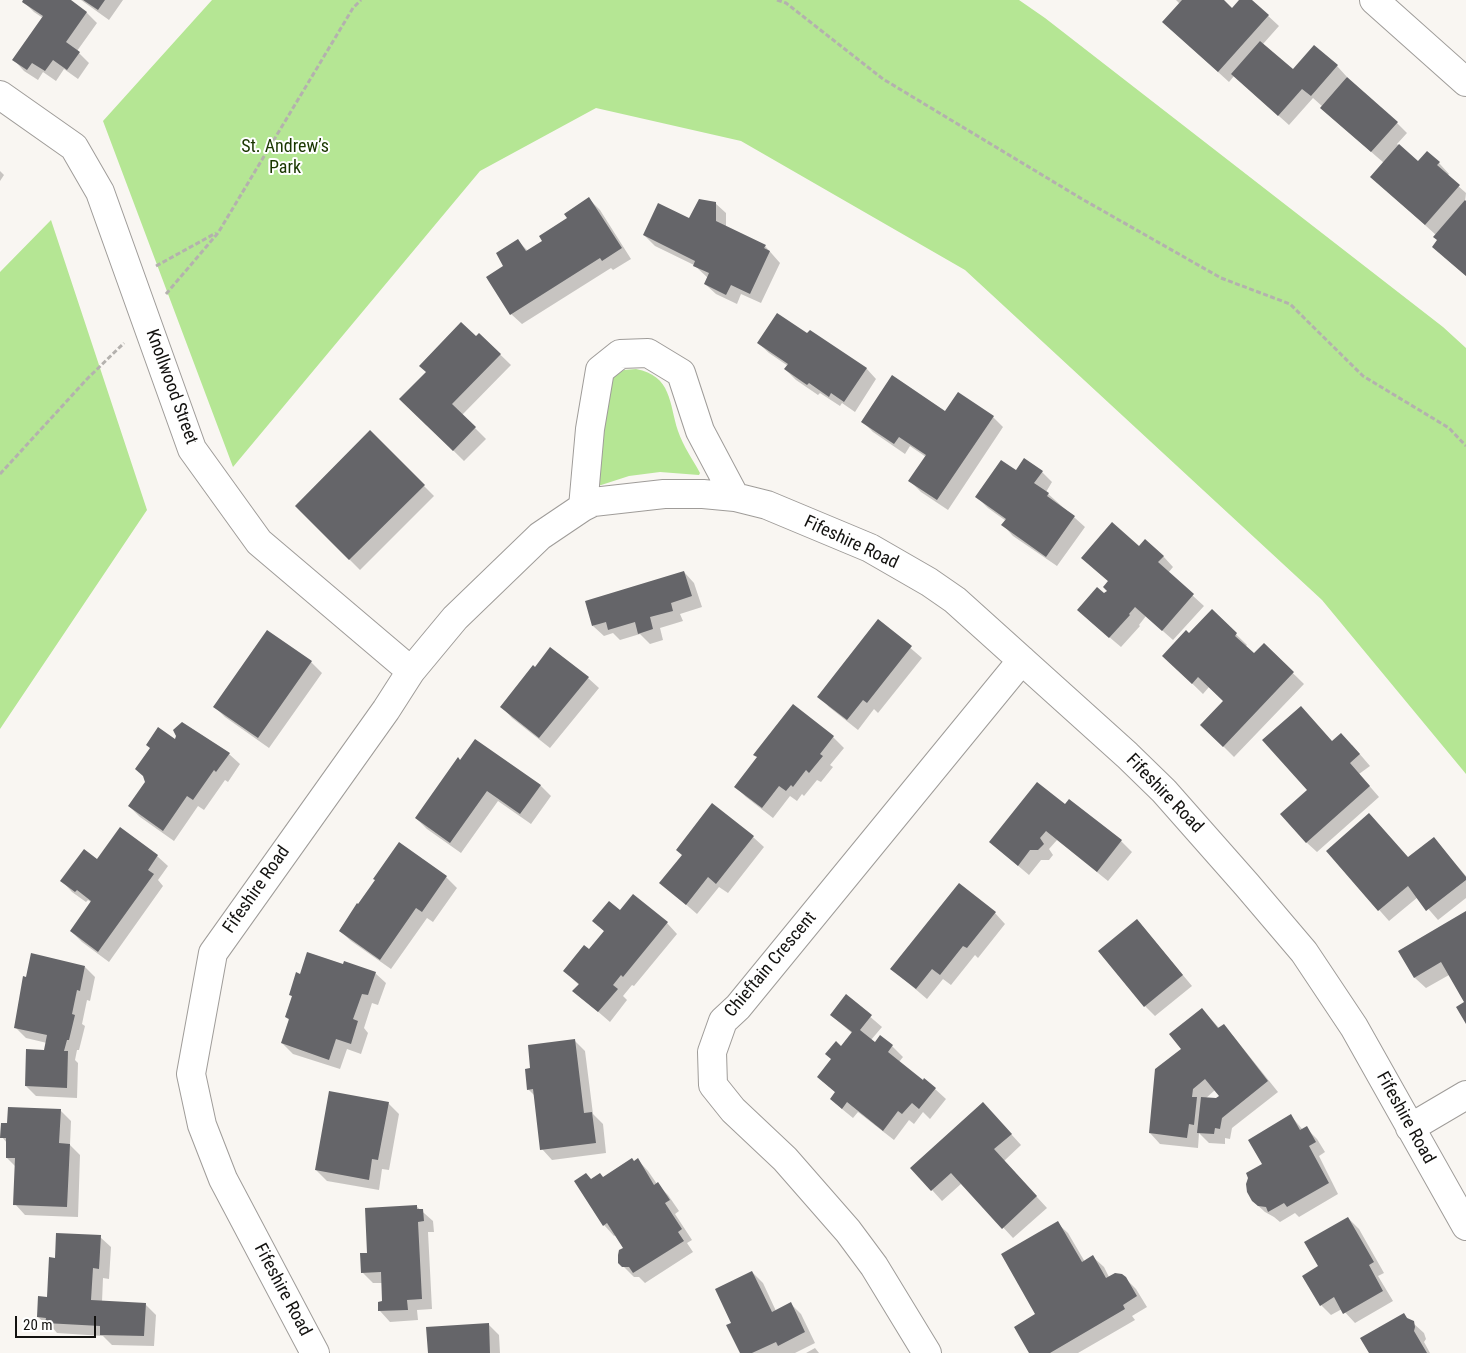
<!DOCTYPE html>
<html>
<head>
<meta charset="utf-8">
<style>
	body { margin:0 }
	#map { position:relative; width:1466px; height:1353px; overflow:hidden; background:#f9f6f2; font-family:"Roboto Condensed",sans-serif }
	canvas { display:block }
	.scale { position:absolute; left:15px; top:1316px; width:81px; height:22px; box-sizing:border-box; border:2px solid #131210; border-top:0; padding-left:6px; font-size:15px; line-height:18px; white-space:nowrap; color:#131210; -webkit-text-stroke:4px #fff; paint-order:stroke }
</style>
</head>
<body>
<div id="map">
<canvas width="1466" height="1353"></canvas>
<div class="scale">20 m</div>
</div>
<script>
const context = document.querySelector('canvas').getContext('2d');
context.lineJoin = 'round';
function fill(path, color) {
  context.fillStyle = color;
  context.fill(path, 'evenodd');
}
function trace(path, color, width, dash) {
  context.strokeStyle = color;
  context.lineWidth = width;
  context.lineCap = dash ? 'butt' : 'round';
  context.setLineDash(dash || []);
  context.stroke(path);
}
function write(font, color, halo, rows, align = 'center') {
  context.font = font + ' "Roboto Condensed",sans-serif';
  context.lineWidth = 4;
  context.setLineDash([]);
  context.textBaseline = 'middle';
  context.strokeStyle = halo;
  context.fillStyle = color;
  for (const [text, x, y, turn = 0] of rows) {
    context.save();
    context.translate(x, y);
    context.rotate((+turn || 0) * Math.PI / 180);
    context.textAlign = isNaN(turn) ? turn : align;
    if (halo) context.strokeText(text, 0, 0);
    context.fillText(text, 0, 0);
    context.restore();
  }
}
fill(new Path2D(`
	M212 0H1019L1045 18 1443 327 1466 348V774L1322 600 965 270 741 141 596 108 480 171 233 467 103 121Z
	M51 220 147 510 0 729V272Z
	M636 369C672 376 669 403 678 431 683 446 693 460 700 473L699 475 660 472 629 476 595 487 612 378 624 370Z`), '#b5e694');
fill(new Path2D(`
	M24 0H67L87 13 97 23 77 51 89 63 78 79 64 69 56 81 43 72 38 80 24 71 14 60 43 18 34 12 23 1Z
	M81 0H123L109 20Z
	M1176 0H1222L1232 9 1241 0H1251L1279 26 1263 44 1293 71 1337 66 1347 77 1346 78 1397 123 1407 133 1397 144 1418 162 1439 163 1449 174 1447 176 1466 193 1465 202 1466 203V276L1444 257 1436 235 1383 187 1384 163 1332 118 1323 107 1313 98 1289 125 1234 76 1229 82 1174 32 1180 4Z
	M0 171 4 175 0 181Z
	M589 199 600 210 631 259 613 270 611 268 522 324 511 314 505 266 518 241 528 251 544 241Z
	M715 203 726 213V227L765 246 780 263 761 303 741 294 737 304 716 294 705 284 708 278 694 265 655 246 644 235 690 220Z
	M479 334 511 365 462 415 486 439 464 461 401 399Z
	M808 335 866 368 876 379 855 412 842 403 840 406 820 393 818 395 796 380 785 369 788 366 769 353 758 343Z
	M945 413 993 417 1003 427 948 510 921 492 910 481 926 457 910 446 905 454 873 432 863 422Z
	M370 432 434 496 360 570 296 506Z
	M1016 471 1042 472 1052 482 1046 492 1085 527 1057 566 1013 536 1003 525 1006 521 988 508 977 497Z
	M1139 548 1163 556 1173 567 1168 573 1204 606 1173 640 1146 616 1139 625 1140 626 1121 647 1089 620 1108 591 1109 582 1093 568Z
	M684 572 694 583 702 607 680 614 683 621 660 628 663 640 650 644 640 634 620 640 613 633 604 636 593 626Z
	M1212 611 1247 645 1245 647 1254 655 1264 645 1304 684 1234 757 1202 725 1224 701 1209 687 1203 694 1174 666 1189 634Z
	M879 621 922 658 878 713 874 709 858 730 829 707 819 696Z
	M311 662 322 673 269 748 225 717 215 707Z
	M588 678 599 688 550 748 512 718 502 707Z
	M793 706 833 737 844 748 830 765 833 767 821 782 817 780 804 796 802 794 797 801 790 796 773 818 746 797 736 787 758 758Z
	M175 740 229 754 240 764 228 782 225 780 204 810 198 806 174 841 140 817 129 806Z
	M1332 742 1352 745 1370 766 1359 774 1379 797 1317 852 1306 842 1308 790Z
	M461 761 540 785 551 796 531 824 498 801 461 853 427 829 416 818Z
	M1069 800 1121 841 1132 852 1108 881 1057 840 1049 849 1053 855 1049 860H1041L1029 875 990 842 1065 806Z
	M1369 815 1408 858 1434 839 1466 876V898L1438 920 1418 897 1389 921 1327 851Z
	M753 837 764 847 728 893 719 887 697 914 661 883Z
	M399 844 446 877 457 888 433 922 427 918 391 969 351 941 340 931 341 928 376 880Z
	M157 856 168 866 158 880 163 886 109 962 82 942 71 931 92 903 88 900 86 902 72 892 62 881 97 860Z
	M620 912 667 923 677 934 634 986 632 985 623 996 627 1000 610 1022 574 991 579 985 565 971 590 951 605 932 594 921Z
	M1466 912V1022V1002L1449 975 1426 988 1415 978 1400 951Z
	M995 913 1005 924 978 958 975 955 951 985 943 979 927 999 892 969Z
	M1137 920 1192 986 1155 1016 1145 1006Z
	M344 966 375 973 386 983 378 1005 372 1003 364 1028 368 1033 361 1054 347 1049 340 1069 293 1054 282 1043 290 1021 286 1017 293 997 290 994 301 975Z
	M85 967 95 977 90 1001 87 1000 82 1024 85 1026 79 1050H77L75 1060 78 1063 77 1098 36 1096 26 1086 45 1051 47 1043 26 1038 15 1027Z
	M846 996 882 1027 871 1040 875 1044 892 1046 903 1057 899 1062 923 1082 935 1089 946 1099 930 1119 923 1112 914 1124 909 1120 894 1140 858 1112 853 1118 842 1109 832 1099 836 1093 818 1077 853 1034 831 1015Z
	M1202 1009 1220 1029 1224 1026 1234 1037 1278 1092 1232 1128 1230 1139 1225 1138V1144L1209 1143 1199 1133 1198 1148 1160 1144 1150 1133 1183 1049ZM1215 1090 1221 1097 1217 1100 1205 1099Z
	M574 1040 585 1051 593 1114 603 1124 606 1153 552 1160 542 1149 535 1096 528 1089 532 1069Z
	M388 1103 399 1114 389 1170 382 1169 379 1190 327 1181 316 1170Z
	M60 1110 71 1121 70 1145 80 1155 78 1217 25 1215 15 1204 16 1167 7 1158V1143L2 1137Z
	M993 1114 1021 1145 1004 1161 1047 1208 1013 1238 962 1183 942 1201 932 1190Z
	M1291 1116 1303 1130 1306 1128 1317 1139 1325 1152 1319 1156 1338 1194 1299 1217 1295 1213 1280 1222 1274 1217 1265 1212 1253 1201 1264 1164Z
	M638 1160 648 1171 657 1184 668 1195 679 1211 675 1214 692 1240 687 1243 693 1252 645 1283 639 1277H634L619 1262 624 1248 616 1235 614 1236 604 1225 592 1180 603 1178Z
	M416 1206 433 1221 434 1232H428L432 1309 417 1310 418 1320 390 1322 380 1311 384 1302 382 1283H373L363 1273 368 1254Z
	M1348 1218 1359 1229 1384 1273 1378 1276 1393 1301 1355 1323 1342 1309 1331 1315 1321 1305 1320 1267Z
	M1057 1223 1068 1233 1085 1262 1093 1257 1104 1267 1109 1277 1125 1278 1136 1289 1147 1307 1132 1316 1135 1320 1078 1353H1031L1037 1315Z
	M100 1237 111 1247 109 1279 103 1278 102 1302 145 1304 156 1315 154 1346 112 1345 103 1336 57 1333 52 1327H49L38 1317 48 1298 56 1259Z
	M752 1272 763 1283 776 1311 791 1304 801 1314 815 1343 795 1353H741Z
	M1403 1314 1424 1333 1426 1339 1424 1342 1430 1353H1370Z
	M488 1324 499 1335 500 1353H429Z
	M815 1348 819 1353H806Z`), '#0003');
fill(new Path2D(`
	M23 0H71L87 12 66 42 80 52 67 70 53 60 45 71 32 63 27 70 12 60 43 16 22 2Z
	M83 0H105L98 10Z
	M1182 0H1224L1232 8 1239 0H1252L1269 15 1218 72 1162 22Z
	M1260 41 1293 69 1314 45 1338 65 1311 96 1302 89 1278 116 1231 74Z
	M1347 77 1398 122 1371 152 1320 108Z
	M1399 144 1418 161 1427 151 1440 162 1437 165 1460 185 1425 225 1370 177Z
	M589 197 622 248 602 261 600 258 510 315 486 277 503 266 496 253 518 239 526 251 542 241 539 236 567 218 564 214Z
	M699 199 716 202V221L766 245 764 248 770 251 750 294 731 285 726 295 704 284 709 273 693 266 695 261 643 235 658 203 689 218Z
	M1465 200 1466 201V276L1432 247 1437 240 1433 237Z
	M777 313 807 333 810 330 867 368 844 402 831 393 829 397 809 383 807 385 784 369 788 364 757 343Z
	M461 322 476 336 479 333 501 354 452 404 476 427 453 451 399 399 426 372 419 366Z
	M892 375 945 411 958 392 994 416 937 500 908 481 926 455 899 437 894 444 861 422Z
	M370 430 425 485 349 560 295 506Z
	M1024 458 1043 471 1034 483 1049 493 1047 496 1075 516 1046 557 1001 525 1006 519 975 497 1001 460 1016 470Z
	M1112 522 1139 546 1145 539 1164 556 1158 562 1194 594 1162 631 1135 607 1129 614 1130 615 1109 638 1077 610 1097 587 1104 593 1107 591 1103 587 1108 581 1081 558Z
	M684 571 692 596 671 603 673 611 650 617 653 629 638 634 635 622 608 630 606 622 592 626 585 601Z
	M1212 609 1237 633 1235 636 1254 653 1264 643 1294 672 1223 747 1200 725 1223 701 1198 677 1192 684 1162 656 1186 630 1189 633Z
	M878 619 912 646 867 703 863 700 847 720 817 697Z
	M267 630 312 661 258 738 213 707Z
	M550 647 589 677 539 738 500 707 533 665 535 667Z
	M793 704 834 736 820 754 823 756 809 773 806 770 793 787 791 785 786 791 779 786 762 808 734 787 757 757 753 755Z
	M1301 706 1332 741 1341 733 1360 754 1350 763 1370 786 1306 843 1280 814 1307 790 1262 740Z
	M182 722 230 753 216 772 214 770 193 800 187 796 163 831 128 806 145 782 143 776 135 769 150 748 146 745 158 727 175 739 176 736 173 730Z
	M475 739 541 785 520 814 487 791 450 843 415 818 458 757 460 760Z
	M1037 782 1065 804 1069 799 1122 840 1097 872 1046 831 1040 838 1044 844 1038 850H1030L1018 866 989 842Z
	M712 803 754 836 716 884 708 877 686 905 659 883 682 855 676 850Z
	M1369 813 1408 857 1434 837 1466 877V880L1426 911 1408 886 1378 911 1326 851Z
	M120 827 158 855 148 870 154 874 98 952 70 931 91 901 77 890 75 892 60 881 84 849 97 859Z
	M399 842 447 876 422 912 416 908 380 960 339 931 357 903 358 904 375 880 373 879Z
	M959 883 996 912 967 948 963 946 940 975 932 969 916 989 890 969Z
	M633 894 668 922 623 977 621 975 613 985 618 989 598 1012 572 991 579 984 563 971 584 945 589 949 604 931 592 921 609 901 620 910Z
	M1466 911V1024L1456 1007 1464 1002 1441 962 1414 978 1398 951Z
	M1137 919 1183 975 1144 1007 1098 951Z
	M307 952 343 964 344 961 376 972 368 995 362 994 353 1019 358 1021 351 1044 336 1039 329 1060 281 1043 289 1019 285 1017 292 996 289 995 296 972 300 974Z
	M31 953 85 966 80 991 77 990 72 1014 75 1015 69 1040H67L64 1051H68L67 1088 25 1086 26 1049 44 1050 47 1035 14 1028 23 976 26 977Z
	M846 994 872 1015 860 1030 875 1042 880 1035 893 1045 888 1052 923 1080 924 1078 936 1088 919 1109 912 1103 902 1114 898 1111 883 1131 847 1102 842 1109 830 1099 835 1092 817 1077 831 1059 825 1054 836 1041 841 1046 852 1032 830 1015Z
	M1202 1008 1218 1028 1224 1024 1268 1081 1222 1118 1220 1129 1215 1128 1214 1134 1197 1133 1201 1097 1216 1098 1219 1096 1205 1079 1193 1089 1192 1097H1197L1194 1125 1189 1124 1187 1138 1149 1133 1155 1069 1181 1049 1169 1034Z
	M575 1039 584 1113 592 1112 596 1143 540 1150 533 1089 527 1090 525 1069 530 1068 528 1045Z
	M329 1091 389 1102 378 1160 372 1159 369 1180 315 1170Z
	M983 1102 1012 1134 994 1149 1037 1196 1002 1229 951 1173 931 1191 910 1168Z
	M8 1107 61 1109 59 1143 70 1144 67 1207 13 1205 15 1158H6V1138H0L1 1123H7Z
	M1291 1114 1300 1130 1307 1126 1316 1142 1309 1146 1329 1183 1287 1207 1284 1203 1268 1212 1266 1207 1258 1206 1252 1201 1247 1192 1246 1184 1248 1178 1246 1173 1262 1164 1248 1140Z
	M632 1158 634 1161 638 1158 654 1185 658 1182 670 1200 665 1203 682 1229 678 1232 684 1241 633 1273 629 1267H622L618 1263V1255L619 1250 623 1248 607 1223 603 1226 574 1181 586 1173 591 1179 600 1173 603 1177Z
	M417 1205V1209H423L424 1221 418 1222 422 1299 407 1300 408 1310 378 1311V1302L382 1301 381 1272 361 1273 360 1253H367L365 1208Z
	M1348 1217 1374 1262 1369 1265 1383 1291 1343 1314 1334 1297 1320 1306 1302 1276 1318 1266 1304 1242Z
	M1058 1221 1082 1262 1093 1255 1106 1278 1115 1273 1122 1274 1126 1277 1137 1296 1123 1305 1125 1309 1050 1353H1029L1014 1327 1035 1314 1001 1254Z
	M56 1233 101 1235 99 1269 93 1268 91 1300 146 1303 144 1336 100 1335V1326L45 1323 46 1318 37 1317 38 1296 47 1297 49 1257 55 1258Z
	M752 1271 772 1312 791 1302 805 1332 778 1346 776 1342 752 1353H740L726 1325 731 1323 715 1289Z
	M1404 1313 1407 1318 1414 1321 1415 1327 1414 1331 1427 1353H1369L1360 1338Z
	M489 1323 490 1353H428L426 1327Z`), '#656569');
const minor = new Path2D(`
	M1374 0 1466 82
	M0 95 74 147 100 192 192 449 259 542 411 671
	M583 507 590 429 600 370 620 354 648 353 681 373 700 431 735 497
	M1410 1128 1466 1095
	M315 1353 223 1179 202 1125 191 1074 213 953 386 710 411 671 455 618 540 536 583 507 593 502 664 494H703L735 497 767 505 870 548 929 582 955 600 1127 755 1164 791 1247 885 1304 952 1354 1027 1466 1226
	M927 1353 874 1266 848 1231 785 1159 733 1110 713 1085 712 1052 723 1021 738 1007 1022 660`);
trace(minor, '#9f9c99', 30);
trace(new Path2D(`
	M777 0 786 3 883 79 1082 199 1221 278 1290 304 1363 376 1449 428 1466 446
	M156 266 216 233
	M166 294 218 233 353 8 361 0
	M0 474 87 379 124 343`), '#b4b1ae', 3, [5, 2.5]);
trace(minor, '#fff', 28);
write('18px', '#1a3700', '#fff', [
	["St. Andrew’s",285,147],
	["Park",285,168]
]);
write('18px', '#131210', '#fff', [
	["Knollwood Street",171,387,70],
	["Fifeshire Road",851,543,25],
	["Fifeshire Road",1164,794,46],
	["Fifeshire Road",257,890,-55],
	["Chieftain Crescent",771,965,-50],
	["Fifeshire Road",1405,1118,61],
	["Fifeshire Road",282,1290,62]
]);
</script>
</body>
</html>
